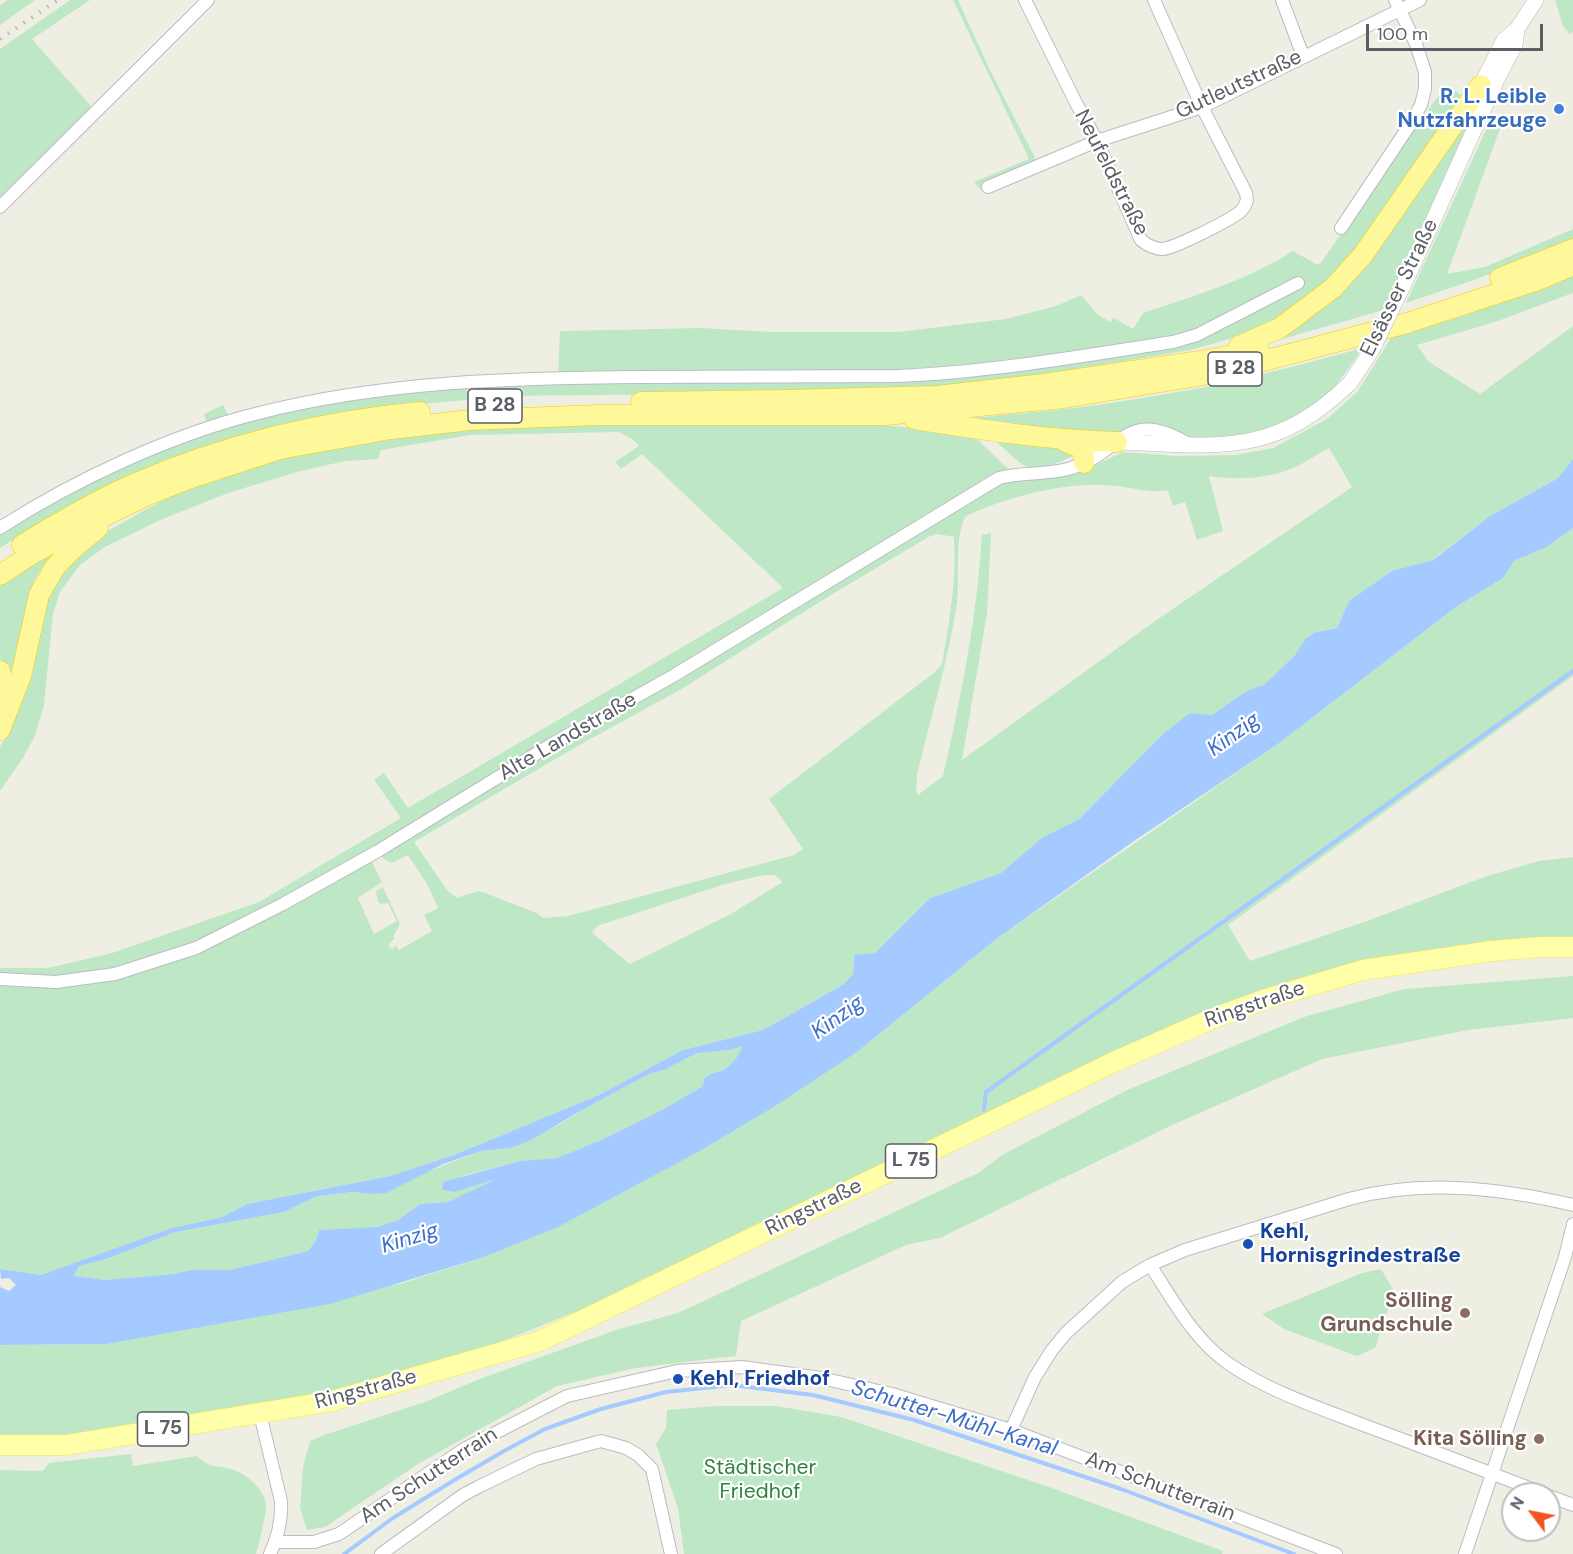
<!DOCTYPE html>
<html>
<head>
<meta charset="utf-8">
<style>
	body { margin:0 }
	#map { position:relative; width:1573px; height:1554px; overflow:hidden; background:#efeee3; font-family:"DM Sans",sans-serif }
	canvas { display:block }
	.north { position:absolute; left:1501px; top:1482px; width:60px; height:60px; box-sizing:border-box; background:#fff; border:2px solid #bdbfc1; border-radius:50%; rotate:302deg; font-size:16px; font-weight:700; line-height:24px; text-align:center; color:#5b5e65 }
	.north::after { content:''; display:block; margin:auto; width:21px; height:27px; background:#f45324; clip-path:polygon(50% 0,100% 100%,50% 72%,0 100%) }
	.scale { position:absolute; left:1366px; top:24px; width:177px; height:27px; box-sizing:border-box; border:3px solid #5b5e65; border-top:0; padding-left:8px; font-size:18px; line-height:21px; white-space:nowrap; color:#5b5e65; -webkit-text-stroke:4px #fff; paint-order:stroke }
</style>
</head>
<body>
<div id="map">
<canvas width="1573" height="1554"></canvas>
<div class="north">N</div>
<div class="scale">100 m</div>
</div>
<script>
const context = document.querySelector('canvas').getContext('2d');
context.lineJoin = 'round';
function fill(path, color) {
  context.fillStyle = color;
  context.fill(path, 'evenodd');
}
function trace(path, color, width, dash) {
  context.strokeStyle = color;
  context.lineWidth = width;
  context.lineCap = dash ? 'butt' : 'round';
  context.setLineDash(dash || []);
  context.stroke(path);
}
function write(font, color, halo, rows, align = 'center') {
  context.font = font + ' "DM Sans",sans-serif';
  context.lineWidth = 4.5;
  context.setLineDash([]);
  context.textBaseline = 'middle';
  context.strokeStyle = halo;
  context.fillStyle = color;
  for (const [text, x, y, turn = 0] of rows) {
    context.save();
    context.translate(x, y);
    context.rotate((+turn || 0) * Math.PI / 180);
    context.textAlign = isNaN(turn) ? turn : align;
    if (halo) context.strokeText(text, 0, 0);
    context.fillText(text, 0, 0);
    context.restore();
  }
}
fill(new Path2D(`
	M8 0H35L0 25V5Z
	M70 0H90L32 39 97 113 0 209V49Z
	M953 0H958L990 70 1037 162 980 189 974 182 1029 159Z
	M1555 0H1573V32L1570 34 1563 26Z
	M1446 85 1477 105 1384 310 1261 345 1255 332 1190 350 1012 380 958 386 869 392 507 396 362 410 22 534 0 548V530L70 489 209 429 204 414 223 405 232 422 372 393 558 378 560 331 702 328 770 332H898L1006 319 1056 306 1081 295 1097 314 1110 322 1114 318 1133 329 1143 313C1194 296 1248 280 1293 251L1316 264H1320Z
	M1494 113 1504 118 1447 274 1485 267 1573 229V242L1477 279 1406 303Z
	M1573 275V293L1495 322 1417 345 1429 362 1480 394 1573 326V459L1558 478 1490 516 1432 560 1391 572 1349 601 1337 628 1316 632 1306 638 1295 655 1265 684 1245 692 1212 715 1190 713 1165 732 1079 819 1043 837 1001 873 930 898 875 953 854 956 853 974 844 984 763 1030 683 1050 599 1095 454 1155 390 1176 247 1204 222 1217 165 1231 41 1275 0 1269V968H48L112 953 259 902 401 818 374 780 384 773 408 808 783 588 642 454 621 469 615 462 639 446 631 438 619 432 471 435 381 450 378 459 345 461 297 472 228 493 160 520 105 547 80 565 60 592 53 614 44 705 35 736 23 758 0 791V747L14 718 42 615 54 582 95 538 176 493 312 447 488 424 880 425 937 430 977 439 1009 470 1029 479 1063 476 1085 470 1123 452 1177 456 1236 455 1273 448 1327 419 1358 391 1391 338 1460 317ZM1329 448 1352 487 1158 619 962 760 987 613 991 533 982 535C977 617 961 697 943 776L918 795 916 790 917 774C931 717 948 661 957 603 960 576 954 540 965 517 999 499 1062 483 1100 485 1117 485 1133 489 1150 491 1157 492 1161 489 1168 491L1173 506 1185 502 1197 540 1223 531 1209 476C1234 480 1264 479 1288 470 1302 465 1316 455 1329 448ZM938 534 954 537C957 581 949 621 942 664L935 672 769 799 803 849 794 855 568 916 544 918 536 913 483 892 478 891 457 898 447 890 414 842 576 747 683 688 826 598 930 536ZM378 851 384 859 391 863 408 855 427 884 438 908 424 915 432 931 399 950 396 945 392 949 388 945 395 938 393 937 400 924 383 887 376 891 378 902 381 904 388 903 397 921 374 934 358 898 382 882 369 856ZM764 875H775L783 882 729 915 630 964 592 933 597 926 725 884Z
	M1363 348 1332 391 1296 418 1253 434 1193 440 1178 431 1151 425 1129 428 1113 436 962 419C1024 413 1087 408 1148 397 1221 386 1292 367 1363 348Z
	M991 437 1071 448 1077 454C1065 460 1040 472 1027 467 1020 464 999 444 991 437Z
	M1573 528V676L1228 925 1250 961 1367 921 1487 876 1539 861 1573 857V940L1335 973 620 1294 491 1346 341 1389 264 1404 145 1426 58 1436 0 1439V1345L106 1344 403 1283 484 1257 556 1228 857 1052 995 940 1278 744 1456 607 1503 578 1514 561 1547 547Z
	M55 549 35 579 28 598 11 692 6 667 0 658V582Z
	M1573 976V1018L1468 1030 1322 1059 1168 1127 940 1238 906 1245 741 1321 736 1356 636 1368 557 1386 418 1464 325 1527 307 1530 300 1508 303 1467 310 1441 324 1435 425 1402 482 1378 619 1329 678 1313 980 1172 1002 1155 1127 1090 1304 1017 1404 989Z
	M743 1045C740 1055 733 1064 724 1069 717 1073 711 1072 704 1077L703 1086 662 1110 601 1140 557 1158 520 1161 462 1176 442 1190 455 1192 503 1176 448 1202 420 1204 398 1220 378 1228 319 1230 316 1240 308 1251 230 1270H191L173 1274 105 1280 74 1276 79 1266 106 1259 176 1232 284 1212 317 1196 353 1192 369 1194 481 1151 511 1148 560 1124 582 1110 649 1074 664 1070 697 1053 730 1050Z
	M1381 1269 1394 1291 1375 1348 1357 1356 1284 1329 1262 1314 1362 1273Z
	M715 1406H776L841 1417 1052 1488 1223 1551 1222 1554H684L678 1508 656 1444 666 1428 667 1410Z
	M131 1454 133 1466 197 1456C209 1468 215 1465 231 1469 245 1473 264 1488 266 1504 267 1511 259 1546 256 1554H0V1470L43 1471 49 1463Z`), '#bee8c5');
fill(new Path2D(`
	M1573 459V528L1547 547 1514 561 1503 578 1456 607 1278 744 1134 841 995 940 857 1052 772 1108 696 1153 556 1228 484 1257 330 1304 106 1344 0 1345V1287L9 1291 16 1285 9 1278 1 1279 0 1269 41 1275 169 1229 222 1217 247 1204 390 1176 454 1155 599 1095 683 1050 763 1030 844 984 853 974 854 955 875 953 930 898 1001 873 1043 837 1079 819 1165 732 1190 713 1212 715 1245 692 1265 684 1295 655 1306 638 1316 632 1337 628 1349 601 1392 571 1433 560 1490 516 1558 478ZM742 1046C740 1055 732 1065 723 1070 716 1073 711 1072 704 1078L703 1086 662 1110 601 1140 557 1158 520 1161 443 1182 442 1190 455 1192 496 1179 448 1202 420 1204 398 1220 378 1227 319 1230 316 1240 308 1251 230 1270H191L173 1274 105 1280 74 1276 79 1266 106 1259 176 1232 284 1212 317 1196 353 1192 369 1194 386 1193 443 1164 481 1151 511 1148 531 1140 582 1110 649 1074 664 1070 697 1053 730 1050Z`), '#a4caff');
trace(new Path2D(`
	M984 1110 986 1092 1573 671
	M344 1554 393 1518 456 1479 504 1451 545 1429 601 1409 666 1392 732 1385 813 1395 914 1420 1121 1489 1294 1554`), '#a4caff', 4);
const minor = new Path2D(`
	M1025 0 1076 103 1097 141 1141 240C1147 245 1154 249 1163 249 1177 247 1228 221 1240 212 1244 208 1246 205 1247 200L1246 193 1202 107 1154 0
	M1282 0 1303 56
	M988 187 1097 141 1202 107 1420 0
	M0 207 208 0
	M1341 228 1409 126 1421 105 1425 89V72L1416 44 1395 0
	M0 528C74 480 173 434 259 413 384 381 515 378 643 377 728 377 814 376 899 376 991 372 1082 356 1173 342L1197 335 1298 283
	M0 979 56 982 115 974 196 948 283 904 378 851 552 744 673 676 999 478C1021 472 1045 475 1068 469 1125 453 1124 404 1192 446
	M1150 1265C1173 1300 1194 1340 1229 1364 1270 1392 1320 1408 1366 1426 1426 1448 1485 1471 1545 1494
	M260 1414 281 1501C282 1519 278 1537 270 1554
	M1011 1430 1035 1377 1052 1350 1066 1333 1122 1282 1150 1265 1185 1250 1349 1199C1422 1179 1500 1188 1573 1205
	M1549 1496 1573 1505
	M276 1542H314L339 1534 464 1449 567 1396 677 1371 742 1367 821 1378 892 1394 1011 1430 1336 1554
	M381 1554 463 1495 480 1486 536 1459 601 1441 626 1448 638 1455 652 1469 671 1554
	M1465 1554 1565 1257 1573 1224`);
const tertiary = new Path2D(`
	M1485 92 1481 85 1504 40 1517 29 1536 0
	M1414 263 1498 77 1515 45 1517 29
	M1117 442C1216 445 1272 459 1350 383`);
const primary = new Path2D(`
	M0 1445H66L332 1401 540 1341 1116 1061 1214 1018 1269 998 1363 970 1492 951 1541 947H1573`);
const trunk = new Path2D(`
	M1500 278 1573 249
	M1239 346 1280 328 1333 288 1363 255 1481 85
	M641 402 787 400 937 396 1044 384 1200 361 1259 350
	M914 419C983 430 1047 440 1117 442
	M1064 441 1083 449 1084 463
	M22 545C58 523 95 501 134 484 224 445 323 421 420 412
	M0 575 32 554 82 527 148 495 188 479 280 449 391 429 470 420 598 415H885L1064 398 1222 372 1407 323 1538 280 1573 265
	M0 671 5 689 7 709
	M0 730 21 676 39 595 55 567 75 547 98 528`);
trace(minor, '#bbbcc3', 14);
trace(tertiary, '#bbbcc3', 16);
trace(primary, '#fbe451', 21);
trace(trunk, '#f3cb00', 21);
trace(minor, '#fff', 12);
trace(tertiary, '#fff', 15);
trace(primary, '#fffea9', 20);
trace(trunk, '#fff89a', 20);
trace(new Path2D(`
	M0 39 58 0`), '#b7b7b8', 4, [1.5, 8]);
const tertiaryBridge = new Path2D(`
	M1350 383 1372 350 1414 263`);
trace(tertiaryBridge, '#bbbcc3', 16, []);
trace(tertiaryBridge, '#fff', 15);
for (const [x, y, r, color] of [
	[1559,109,6,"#3f7fe0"],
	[1248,1244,6,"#1a4fb4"],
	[1465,1313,6,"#8d6e63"],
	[678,1379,6,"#1a4fb4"],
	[1539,1439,6,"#8d6e63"]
]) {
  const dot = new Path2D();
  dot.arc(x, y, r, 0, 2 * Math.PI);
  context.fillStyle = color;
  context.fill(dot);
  trace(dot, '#fff', 2);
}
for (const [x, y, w] of [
	[1235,369,54],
	[495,406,54],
	[911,1161,51],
	[163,1429,51]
]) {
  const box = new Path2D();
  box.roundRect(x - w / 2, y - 17, w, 34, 4.5);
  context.fillStyle = '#fff';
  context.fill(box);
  trace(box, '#5b5e65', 1.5);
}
write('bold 20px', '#5b5e65', null, [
	["B 28",1235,369],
	["B 28",495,406],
	["L 75",911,1161],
	["L 75",163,1429]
]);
write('21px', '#5b5e65', '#fff', [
	["Gutleutstraße",1239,85,-25],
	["Neufeldstraße",1111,173,63],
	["Elsässer Straße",1400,288,-64],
	["Alte Landstraße",568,737,-30],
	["Ringstraße",1255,1005,-19],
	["Ringstraße",814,1208,-26],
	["Ringstraße",366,1390,-15],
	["Am Schutterrain",429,1476,-33],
	["Am Schutterrain",1160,1487,21]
]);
write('bold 21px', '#366cbe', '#fff', [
	["R. L. Leible",1547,97],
	["Nutzfahrzeuge",1547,121]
], 'right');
write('bold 21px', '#164399', '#fff', [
	["Kehl,",1260,1232],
	["Hornisgrindestraße",1260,1256],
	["Kehl, Friedhof",690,1379]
], 'left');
write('bold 21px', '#785e54', '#fff', [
	["Sölling",1453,1301],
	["Grundschule",1453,1325],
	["Kita Sölling",1527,1439]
], 'right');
write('21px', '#2e823f', '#fff', [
	["Städtischer",760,1468],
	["Friedhof",760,1492]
]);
write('italic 22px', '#3e6dcb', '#fff', [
	["Kinzig",1234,735,-36],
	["Kinzig",838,1018,-36],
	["Kinzig",410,1239,-17],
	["Schutter-Mühl-Kanal",954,1419,17]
]);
</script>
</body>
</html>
